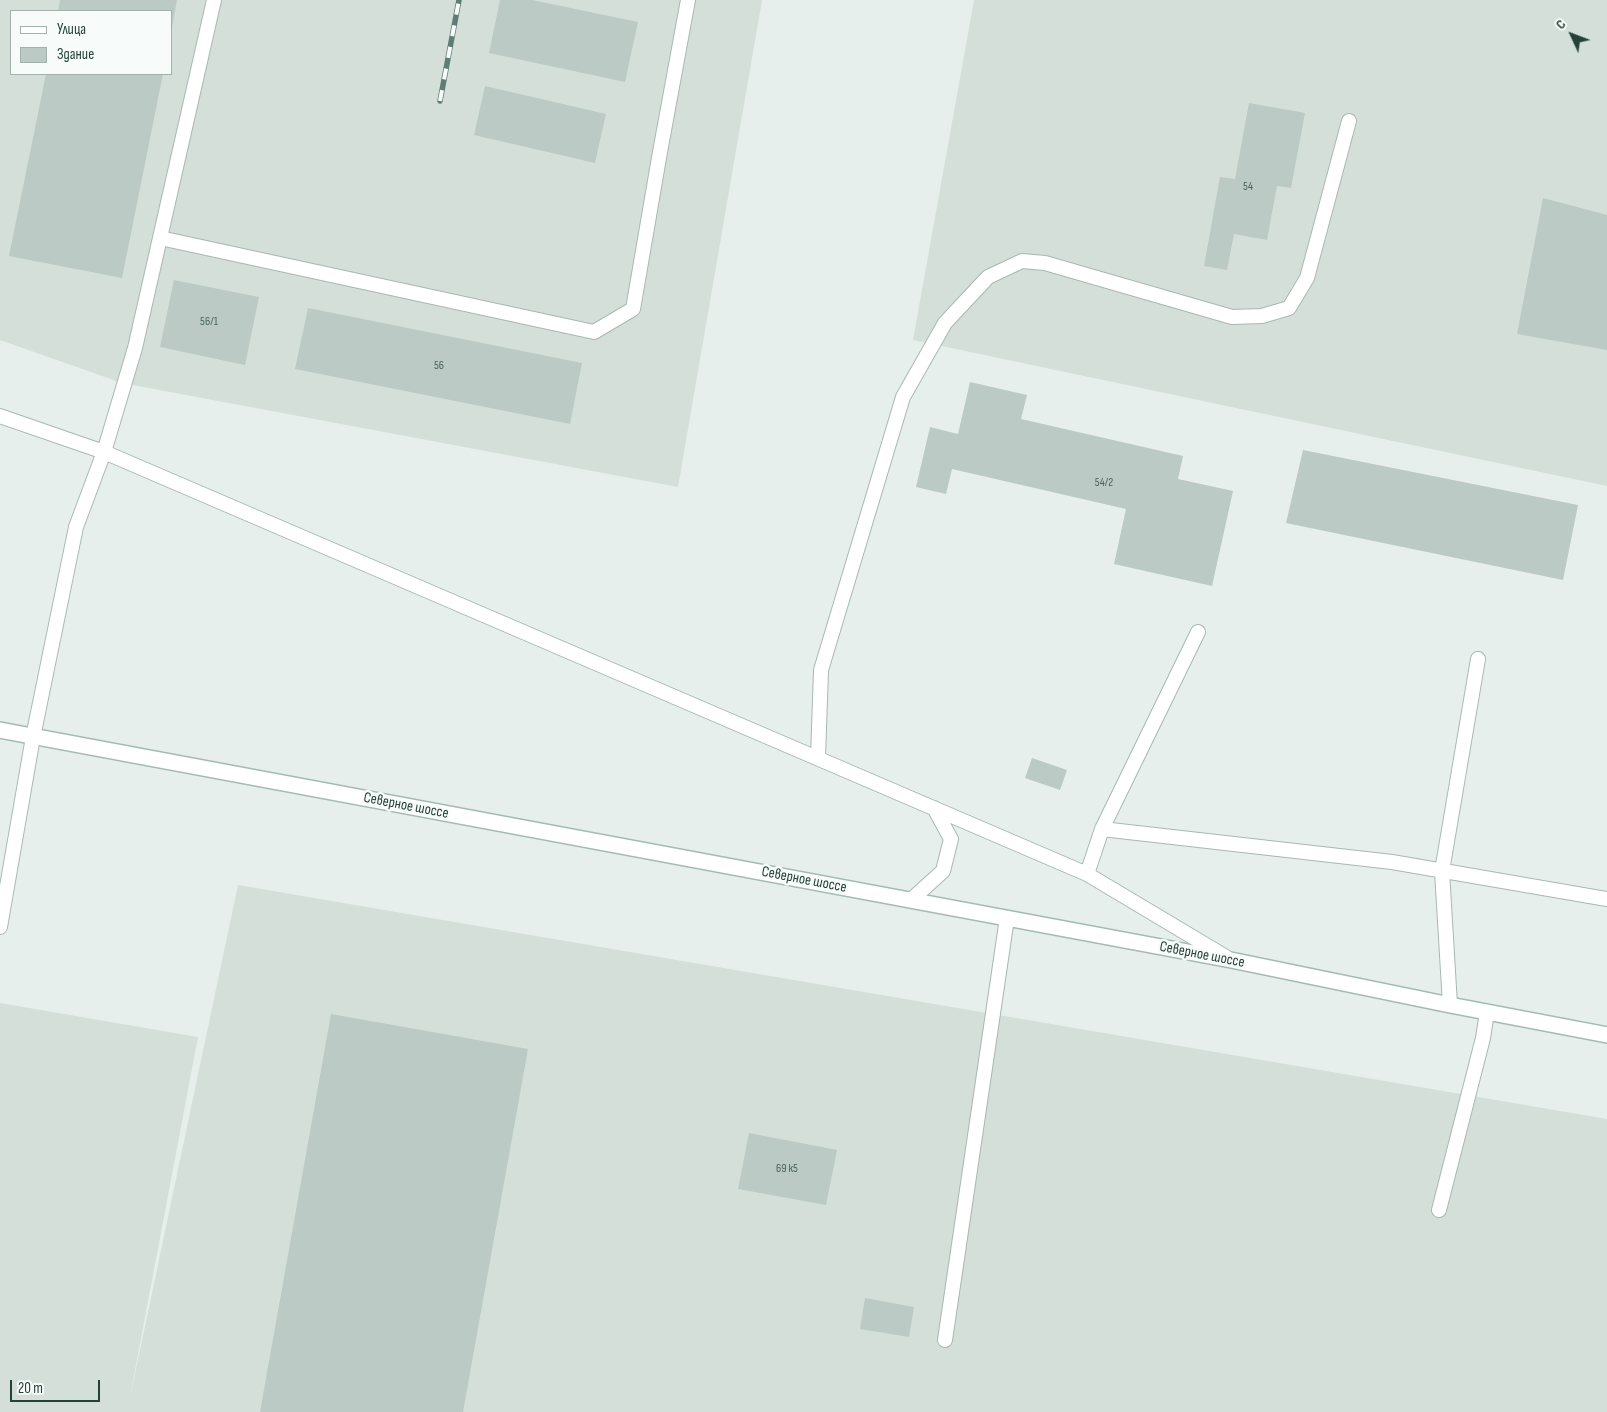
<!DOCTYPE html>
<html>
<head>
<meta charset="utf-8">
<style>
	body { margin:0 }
	#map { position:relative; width:1607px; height:1412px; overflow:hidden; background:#e6efeb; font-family:"Sofia Sans Condensed",sans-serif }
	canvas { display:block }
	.legend { position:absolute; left:10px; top:10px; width:162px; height:65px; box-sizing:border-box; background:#f7fbf9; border:1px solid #a3b1ad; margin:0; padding:6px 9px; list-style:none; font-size:15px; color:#24423a }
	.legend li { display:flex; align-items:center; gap:10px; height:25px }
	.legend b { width:25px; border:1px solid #a3b1ad }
	.north { position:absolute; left:1547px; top:10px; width:50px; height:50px; -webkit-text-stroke:4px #f7fbf9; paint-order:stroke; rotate:313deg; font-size:14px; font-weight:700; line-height:20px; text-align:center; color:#24423a }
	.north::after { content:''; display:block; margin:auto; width:18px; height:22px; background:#24423a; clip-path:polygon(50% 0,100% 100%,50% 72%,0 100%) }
	.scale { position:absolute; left:10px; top:1380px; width:90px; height:22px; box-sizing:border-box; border:2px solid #24423a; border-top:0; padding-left:6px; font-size:15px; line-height:18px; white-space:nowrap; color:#24423a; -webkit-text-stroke:4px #f7fbf9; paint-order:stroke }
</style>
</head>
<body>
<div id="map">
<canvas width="1607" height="1412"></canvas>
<ul class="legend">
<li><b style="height:6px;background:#fff"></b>Улица</li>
<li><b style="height:14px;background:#bbcac4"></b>Здание</li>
</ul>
<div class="north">С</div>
<div class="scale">20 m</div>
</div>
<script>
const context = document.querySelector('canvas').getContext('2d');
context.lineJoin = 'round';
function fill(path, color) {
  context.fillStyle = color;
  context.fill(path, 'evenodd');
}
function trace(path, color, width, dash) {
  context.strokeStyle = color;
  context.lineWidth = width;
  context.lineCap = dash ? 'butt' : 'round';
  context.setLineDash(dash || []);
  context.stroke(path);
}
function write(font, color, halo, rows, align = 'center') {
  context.font = font + ' "Sofia Sans Condensed",sans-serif';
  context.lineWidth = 5;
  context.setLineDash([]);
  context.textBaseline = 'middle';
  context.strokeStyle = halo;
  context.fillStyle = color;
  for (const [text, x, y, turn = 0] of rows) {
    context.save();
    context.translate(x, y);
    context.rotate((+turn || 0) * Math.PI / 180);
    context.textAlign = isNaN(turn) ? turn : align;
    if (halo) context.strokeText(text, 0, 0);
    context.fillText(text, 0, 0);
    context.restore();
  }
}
fill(new Path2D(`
	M0 0H762L678 487 122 383 0 340ZM11 11H171V74H11Z
	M974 0H1607V486L913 340Z
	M238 885 1607 1119V1412H0V1003L198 1037 129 1402Z`), '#d4dfda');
fill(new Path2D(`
	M60 0H177L172 27 171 11H58Z
	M500 0H532L638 22 625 82 489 53Z
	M46 74H163L122 278 9 256Z
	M485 86 606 114 595 163 474 135Z
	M1249 103 1305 113 1291 188 1277 186 1267 240 1234 234 1227 270 1204 266 1220 177 1235 179Z
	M1543 198 1607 215V350L1517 334Z
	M174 280 259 297 245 365 160 347Z
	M308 308 582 363 570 424 295 369Z
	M970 382 1027 395 1021 419 1183 456 1178 479 1233 491 1212 586 1114 564 1126 509 952 469 946 494 916 487 930 427 958 434Z
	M1303 450 1578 505 1563 580 1286 523Z
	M1032 758 1067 770 1060 790 1025 778Z
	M331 1014 528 1049 463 1412H260Z
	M749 1133 837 1150 826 1205 738 1189Z
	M865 1298 914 1307 909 1337 860 1329Z`), '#bbcac4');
const service = new Path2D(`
	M160 238 594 332 633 309 660 152 688 0
	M0 416 104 452 1087 874 1226 957
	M818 758 821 670 903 397 945 323 988 277 1022 261 1045 263 1232 317 1262 316 1289 308 1307 278 1349 121
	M1102 829 1392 862 1607 899
	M1087 874 1102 829 1198 632
	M911 900 943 871 951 839 934 808
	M0 927 33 737 76 527 104 452 135 348 214 0
	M1450 1005 1442 871 1478 659
	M1439 1210 1483 1038 1487 1012
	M945 1340 1007 918`);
const secondary = new Path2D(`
	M0 730 1231 960 1450 1005 1607 1035`);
trace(service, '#a8b8b2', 16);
trace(secondary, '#a4bbb3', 18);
trace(service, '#fff', 14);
trace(secondary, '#fff', 15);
const rail = new Path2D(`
	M440 101 459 0`);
trace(rail, '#5f7d75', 5.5);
trace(rail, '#f7fbf9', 4, [11]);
write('12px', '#4a645c', null, [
	["54",1248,187],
	["56/1",209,322],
	["56",439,366],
	["54/2",1104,483],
	["69 к5",787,1169]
]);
write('15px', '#24423a', '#f7fbf9', [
	["Северное шоссе",406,806,11],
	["Северное шоссе",804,880,11],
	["Северное шоссе",1202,955,11]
]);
</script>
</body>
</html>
